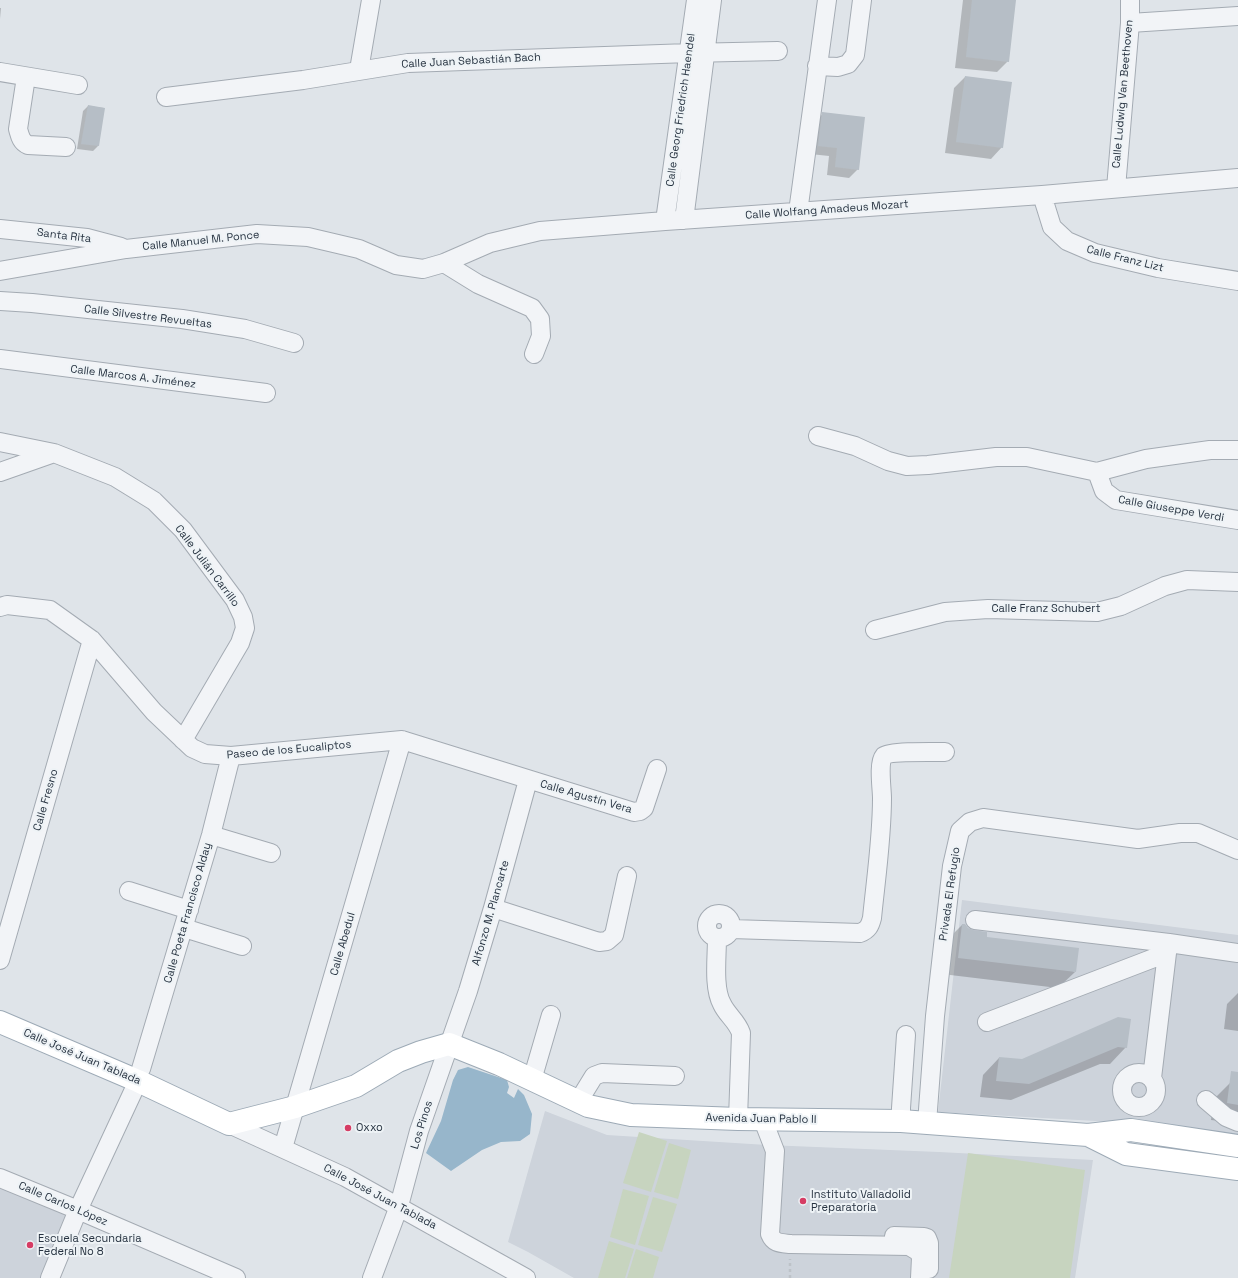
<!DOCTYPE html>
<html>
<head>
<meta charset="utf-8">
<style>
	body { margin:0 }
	canvas { display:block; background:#dfe4e9 }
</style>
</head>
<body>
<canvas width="1238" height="1278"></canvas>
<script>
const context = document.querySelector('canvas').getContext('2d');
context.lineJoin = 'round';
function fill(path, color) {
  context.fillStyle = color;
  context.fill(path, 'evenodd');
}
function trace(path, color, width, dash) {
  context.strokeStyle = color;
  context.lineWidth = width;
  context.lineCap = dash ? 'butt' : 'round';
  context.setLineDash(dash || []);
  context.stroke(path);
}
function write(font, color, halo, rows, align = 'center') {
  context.font = font + ' "Space Grotesk",sans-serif';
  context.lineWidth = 4;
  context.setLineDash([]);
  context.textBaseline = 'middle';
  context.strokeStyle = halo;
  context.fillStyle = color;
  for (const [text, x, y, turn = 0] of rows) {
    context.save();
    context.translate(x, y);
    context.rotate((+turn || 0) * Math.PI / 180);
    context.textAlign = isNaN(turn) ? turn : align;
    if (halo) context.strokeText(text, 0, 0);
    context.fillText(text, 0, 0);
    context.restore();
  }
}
fill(new Path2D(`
	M962 900 1238 935V1134L1131 1123 938 1112Z
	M545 1111 607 1135 767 1145 939 1152 1093 1160 1075 1278H574L528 1252 508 1242Z
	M0 1182 74 1212 45 1278H0Z`), '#cdd3db');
fill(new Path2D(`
	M639 1132 667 1141 651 1192 623 1183Z
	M669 1143 691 1150 678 1199 654 1192Z
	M968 1153 1085 1170 1070 1278H949Z
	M623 1189 649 1196 635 1245 610 1237Z
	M653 1197 677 1204 662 1252 638 1245Z
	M609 1241 634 1249 625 1278H598Z
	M636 1249 659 1257 653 1278H627Z`), '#c7d4bf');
fill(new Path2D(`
	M468 1067 507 1080 509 1087 507 1093 514 1098 518 1089 524 1095 532 1114 530 1134 520 1141 501 1142 482 1150 451 1171 426 1153 441 1121 453 1080 458 1070Z`), '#97b6cb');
fill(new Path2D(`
	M963 0H1015L1008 61 997 72 955 68Z
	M0 8H1L0 19Z
	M965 77 1002 147 991 159 945 153 954 88Z
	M88 106 104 108 98 146 93 151 77 149 83 111Z
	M823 114 858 169 849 178 827 175 829 156 810 154 814 122Z
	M962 925 968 929 986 938 1075 972 1058 988 942 974 946 941Z
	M1238 993V1031L1224 1029 1227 1004Z
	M1118 1018 1126 1047 1110 1064H1100L1011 1100 980 1097 983 1075 999 1058 1022 1060Z
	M1231 1082 1238 1083V1123L1211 1120 1214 1099Z`), '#0003');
fill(new Path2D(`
	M972 0H1016L1009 62 966 57Z
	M965 76 1012 82 1003 148 956 142Z
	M88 105 105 108 99 146 81 144Z
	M822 112 865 117 859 170 835 167 837 148 818 146Z
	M962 924H965L968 928 973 930 987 932V937L1079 948 1076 972 958 958Z
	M1118 1017 1131 1019 1127 1048 1118 1047 1029 1084 996 1081 999 1057 1022 1059Z
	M1231 1071 1238 1072V1105L1227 1103Z`), '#b6bec6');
const minor = new Path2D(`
	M1130 23 1238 16
	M817 66 838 67 848 64 855 55 862 0
	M359 70 371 0
	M0 72 78 85
	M26 77 18 129C20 136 21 142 28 145L66 147
	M166 97 303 80 408 63 689 53 778 51
	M1116 188 1130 23V0
	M1042 195 1052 227 1067 241 1095 253 1158 268 1238 281
	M798 212 827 0
	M684 220 712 0
	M665 221 696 0
	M0 229 87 238 121 247
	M444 263 478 284 532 308 540 319 541 336 534 354
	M0 271 126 249 257 234 308 237 359 249 396 265 423 269 444 263 490 243 540 231 665 221 1042 195 1238 178
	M0 301 32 303 182 319 245 329 294 343
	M0 359 266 393
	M818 436 855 446 888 461 907 466 928 465 996 457H1027L1097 472 1146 459 1210 450H1238
	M0 442 54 453 115 477 154 501 183 530 235 600 243 617 245 628 240 643 183 740
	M0 472 54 453
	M1097 472 1104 491 1116 500 1238 520
	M0 607 7 605 50 610 92 640 154 712 192 748 205 754 231 756 402 740 634 812 640 811 644 808 657 769
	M875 630 945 612 988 609 1097 612 1121 606 1165 586 1187 580 1238 582
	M211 835 271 853
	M129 891 189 910
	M493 908 599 942 607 941 614 935 627 876
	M707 926a12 12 0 1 1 24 0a12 12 0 1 1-24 0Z
	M975 920 1169 943
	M184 928 242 946
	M731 929 860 933C868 930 870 926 872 918 876 878 882 838 882 798 882 789 878 763 884 756 890 751 934 752 945 752
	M717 938C717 957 713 988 722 1004 727 1015 737 1021 741 1033L738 1119
	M0 960 92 640
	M987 1022 1167 953 1169 943 1238 953
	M141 1069 211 835 231 756
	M1122 1090a17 17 0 1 1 34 0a17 17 0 1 1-34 0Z
	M1152 1078 1167 953
	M532 1080 551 1015
	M1206 1100 1226 1117 1238 1122
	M578 1102 594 1076 602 1073 675 1076
	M763 1120 775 1151 770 1234C774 1244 781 1243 791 1244L909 1246 919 1252 921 1258 920 1278
	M901 1121V1108L906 1035
	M927 1123 935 1016 952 866 960 831 970 822 983 818 1138 839 1180 833H1198L1238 850
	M229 1124 345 1177 526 1278
	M283 1148 402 740
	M0 1178 78 1210 236 1278
	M894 1236 924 1237 927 1238 929 1243V1269
	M50 1278 78 1210 138 1081
	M372 1278 399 1206 419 1131 468 991 493 908 528 780`);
const major = new Path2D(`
	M0 1022 138 1081 229 1124 295 1107 356 1086 398 1061 421 1052 449 1044 499 1064 588 1106 631 1115 738 1119 901 1121 1088 1135 1131 1130 1238 1146
	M1088 1135 1126 1154 1238 1169`);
trace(minor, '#a4abb3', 20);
trace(major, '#9daab6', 24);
trace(new Path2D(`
	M790 1278V1259`), '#bdc2c8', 2.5, [3, 3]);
trace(minor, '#f2f4f7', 18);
trace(major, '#fff', 22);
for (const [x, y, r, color] of [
	[348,1128,4,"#d63c64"],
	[803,1201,4,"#d63c64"],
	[30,1245,4,"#d63c64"]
]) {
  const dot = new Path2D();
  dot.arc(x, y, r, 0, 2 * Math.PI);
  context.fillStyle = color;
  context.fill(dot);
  trace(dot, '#eef3f6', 1.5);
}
write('11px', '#273341', '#eef3f6', [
	["Calle Juan Sebastián Bach",471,61,-3],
	["Calle Ludwig Van Beethoven",1123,94,-85],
	["Calle Georg Friedrich Haendel",681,110,-82],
	["Calle Wolfang Amadeus Mozart",827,210,-4],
	["Santa Rita",64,236,7],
	["Calle Manuel M. Ponce",201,241,-6],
	["Calle Franz Lizt",1125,259,14],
	["Calle Silvestre Revueltas",148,317,7],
	["Calle Marcos A. Jiménez",133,377,7],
	["Calle Giuseppe Verdi",1171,509,10],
	["Calle Julián Carrillo",207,566,53],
	["Calle Franz Schubert",1046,609],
	["Paseo de los Eucaliptos",289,750,-5],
	["Calle Agustín Vera",586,797,16],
	["Calle Fresno",46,800,-74],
	["Privada El Refugio",950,894,-82],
	["Calle Poeta Francisco Alday",188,913,-74],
	["Alfonzo M. Plancarte",491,913,-74],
	["Calle Abedul",343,944,-74],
	["Calle José Juan Tablada",82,1057,23],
	["Avenida Juan Pablo II",761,1119,1],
	["Los Pinos",422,1125,-73],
	["Calle José Juan Tablada",380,1197,28],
	["Calle Carlos López",63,1204,23]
]);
write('11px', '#273341', '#eef3f6', [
	["Oxxo",356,1128],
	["Instituto Valladolid",811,1195],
	["Preparatoria",811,1208],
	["Escuela Secundaria",38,1239],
	["Federal No 8",38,1252]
], 'left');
</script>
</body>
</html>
